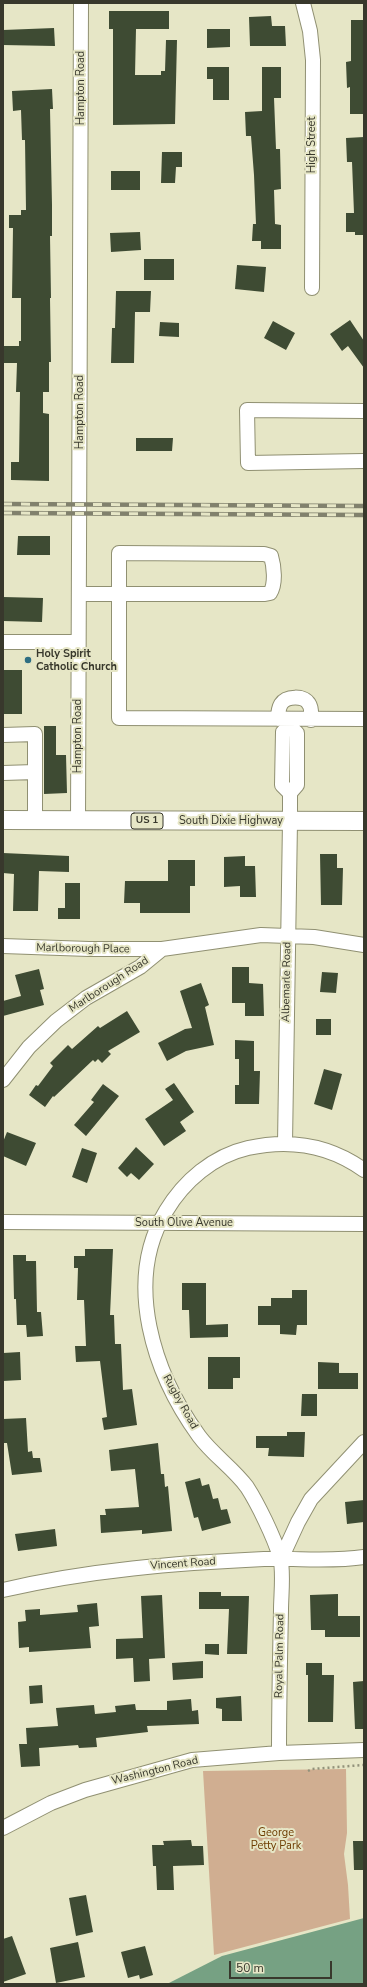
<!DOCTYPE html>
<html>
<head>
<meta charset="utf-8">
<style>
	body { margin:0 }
	#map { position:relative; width:367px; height:1987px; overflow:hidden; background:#e6e6c6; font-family:"Nunito Sans",sans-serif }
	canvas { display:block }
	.frame { position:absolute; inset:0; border:4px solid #38382c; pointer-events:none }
	.scale { position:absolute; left:229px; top:1961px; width:103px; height:18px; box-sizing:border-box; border:2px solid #38382c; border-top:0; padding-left:5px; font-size:12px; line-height:14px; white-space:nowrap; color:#38382c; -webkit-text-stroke:3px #e6e6c6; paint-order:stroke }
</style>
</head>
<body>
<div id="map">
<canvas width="367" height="1987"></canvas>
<div class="frame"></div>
<div class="scale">50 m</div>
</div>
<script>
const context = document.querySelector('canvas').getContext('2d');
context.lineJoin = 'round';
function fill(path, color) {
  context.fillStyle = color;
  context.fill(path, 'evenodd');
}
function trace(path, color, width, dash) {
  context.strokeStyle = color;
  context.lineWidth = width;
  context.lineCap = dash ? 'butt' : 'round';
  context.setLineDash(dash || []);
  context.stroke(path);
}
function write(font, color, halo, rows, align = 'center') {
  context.font = font + ' "Nunito Sans",sans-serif';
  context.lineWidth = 4;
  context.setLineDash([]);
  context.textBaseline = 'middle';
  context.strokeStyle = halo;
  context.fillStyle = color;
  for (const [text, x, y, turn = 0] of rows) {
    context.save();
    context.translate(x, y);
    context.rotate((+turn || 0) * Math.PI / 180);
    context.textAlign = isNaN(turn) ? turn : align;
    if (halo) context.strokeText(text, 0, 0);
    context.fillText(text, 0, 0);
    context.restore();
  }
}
fill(new Path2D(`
	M346 1769 347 1833 344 1854 348 1885 350 1919 214 1955 203 1771Z`), '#d0ae91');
fill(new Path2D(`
	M364 1918V1984H167L222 1956Z`), '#76a183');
fill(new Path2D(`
	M109 11H169V29H136L135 75H161V71H165L166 40H177L175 124 113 125V29H109Z
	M271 16 272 26H285L286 46H250L249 17Z
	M351 20H364V114H350V87L347 88 346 62 351 61Z
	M54 28 55 46 3 45V30Z
	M207 29H230V47L207 48Z
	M207 67H229V100H213V79H207Z
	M262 67H281V98H274L276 149H280L281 189 274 190 275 224 281 225V249H261V241H252L253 224H256L254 175 251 136H246L245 112 262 111Z
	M52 89 53 109H50L52 205V236H50L51 298H50L51 362H49V392H43V413L49 414V481L11 480V462H19L20 392H16L17 363H3V346H19V341H21V298H12L13 228H9V215H21V210H26L25 140H22L21 110 13 111 12 91Z
	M364 137V235H355V232H346V213H354L352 162H347L346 138Z
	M162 152H182V167H176L175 183H161Z
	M111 171H140V190H111Z
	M140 232 141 250 111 252 110 233Z
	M144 259H174V280H144Z
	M237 265 266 267 264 292 235 289Z
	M116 291H151L150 312H135L134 363H111L112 328H115Z
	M350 320 364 341V368L348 346 342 351 330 334Z
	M273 321 295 333 286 350 264 338Z
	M160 322 179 323V337L159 336Z
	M136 438H173L172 451H136Z
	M18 536H50V555H17Z
	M3 597 43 598 42 622 3 621Z
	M3 670H22V714H3Z
	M44 726H56V755H66L67 793 44 794Z
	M3 853 69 856V872L39 871 38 911H13L14 874 3 873Z
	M320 854H337V868H343L342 905H321Z
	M245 856V866H255L256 897H240V886L224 887V857Z
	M168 860H195V886H190V913H140V903H124L125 881H168Z
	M65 883H80V919H58V908H65Z
	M232 967H249V983L263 984 264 1016H245V1003H232Z
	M39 969 44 989 40 990 44 1005 3 1016V1001L21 996 15 975Z
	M322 972 338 973 336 993 320 992Z
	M201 983 209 1005 205 1007 214 1045 186 1051 167 1061 158 1043 185 1029 192 1028 180 991Z
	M127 1011 140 1032 108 1051 111 1054 102 1063 98 1059 95 1062 93 1060 54 1097 53 1096 45 1107 29 1095 36 1085 38 1086 53 1066 50 1063 68 1045 72 1049 98 1026 100 1028Z
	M316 1019H331V1035H316Z
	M235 1040 254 1041V1071H260L259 1104H235V1085H239V1059H235Z
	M324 1069 342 1074 332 1110 314 1104Z
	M174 1083 194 1112 180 1122 186 1131 164 1146 145 1119 173 1100 165 1089Z
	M103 1084 119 1096 86 1136 74 1125 94 1102 91 1100Z
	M7 1132 36 1143 26 1166 3 1156V1142Z
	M136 1147 154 1164 139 1180 131 1173 127 1177 118 1168Z
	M82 1148 97 1153 87 1183 72 1177Z
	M85 1249H113L110 1315H114L115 1344H121L123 1390 132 1389 137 1425 104 1430 102 1418 107 1417 100 1361 76 1362 75 1346H86L84 1300H77L78 1268H74V1256H85Z
	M13 1255H26V1261H36L37 1312H41L43 1336 27 1337 26 1325H17L16 1299H14Z
	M182 1283H206V1325L228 1324V1337L190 1338 189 1310H182Z
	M292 1290H307V1325H297L296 1335 280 1334V1325H258V1306H271V1298H292Z
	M20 1352 21 1380 3 1381V1353Z
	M208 1357H240V1378H233V1389H208Z
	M318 1362 339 1363V1373H358V1389H318Z
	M302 1394H317V1416H301Z
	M26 1418 28 1452 32 1451 33 1458H40L42 1472 12 1475 7 1443H3V1419Z
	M287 1432H305L304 1457 268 1456 269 1448H256V1436H287Z
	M158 1443 161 1474H164L165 1487 168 1486 172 1531 142 1534V1530L101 1533 100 1515H106L105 1509 139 1507 135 1469 111 1471 109 1450Z
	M200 1478 202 1486 209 1484 213 1499 218 1498 221 1510 227 1509 231 1523 202 1531 198 1517 194 1518 185 1482Z
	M364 1500V1522L347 1524 345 1502Z
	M55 1529 57 1546 18 1551 15 1534Z
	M199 1592H221V1596H249L247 1654H227L229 1609H199Z
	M338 1594V1616H360V1637H325V1630H311L310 1595Z
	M162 1595 165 1658 149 1659 150 1681 134 1682 133 1658 116 1659V1639L143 1638 141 1596Z
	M97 1603 99 1626 89 1627 91 1648 29 1652V1647L19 1648 18 1622 26 1621 25 1610 40 1609V1615L78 1612 77 1605Z
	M205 1644H219V1655L205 1654Z
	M203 1661V1678L173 1680 172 1663Z
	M306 1663H322V1675H334L333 1722H308V1675H306Z
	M364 1681V1729H355L353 1682Z
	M42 1685 43 1703 30 1704 29 1686Z
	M241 1696 242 1721H222V1709L216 1708V1698Z
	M191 1699 192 1711 198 1710 199 1724 147 1726 148 1732 96 1738 97 1747 79 1748 78 1745 39 1748 40 1766 21 1767 19 1744H27L26 1728 58 1726 56 1708 94 1705 95 1714 116 1712 115 1706 135 1704 136 1710H167V1701Z
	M191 1840 192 1846H203L204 1865 173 1866 174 1890H157L156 1866H153L152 1845H164L163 1841Z
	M353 1841H364V1870H354Z
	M86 1895 93 1932 76 1936 69 1898Z
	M12 1936 26 1974 3 1982V1939Z
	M78 1942 85 1977 56 1983 50 1948Z
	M145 1946 153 1975 140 1979 139 1975 128 1978 121 1952Z`), '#3e4b33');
const minor = new Path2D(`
	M303 3 310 31 313 60 312 288
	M364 411 247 410 248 463 364 461
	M79 594H265L270 593C276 584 274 566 271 556L264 554 119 553V718L364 719
	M3 642H78
	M278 719C278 714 278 709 281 704 286 696 304 695 309 704 312 708 311 715 311 720
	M3 735 35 734V820
	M3 773 35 772
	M290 793 297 785V733L290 727V720
	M78 820 81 3
	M3 946 89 949H162
	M3 1080 29 1047 56 1021 86 998 140 967 162 949 261 935 314 937 364 945
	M285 1143 290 821V793L282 785 283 732 290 727
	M3 1222 364 1224
	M281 1559 298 1522 311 1499 364 1442
	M3 1590C89 1570 176 1563 264 1559 298 1558 331 1562 364 1557
	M279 1753C279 1705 280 1657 281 1610 281 1595 284 1570 280 1557 274 1537 258 1504 247 1487 233 1468 213 1455 199 1436 154 1374 123 1282 166 1211 184 1181 213 1156 248 1148 289 1139 329 1145 364 1170
	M3 1828 51 1803 85 1790 192 1760 279 1753 364 1750`);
const major = new Path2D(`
	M3 820 364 821`);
trace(minor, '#909072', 16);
trace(major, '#909072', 20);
trace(new Path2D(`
	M308 1771 312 1769 363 1765`), '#92927b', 2.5, [2, 3]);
trace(minor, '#fff', 14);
trace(major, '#fff', 18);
const rail = new Path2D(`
	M3 504 364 506
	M3 513 364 515`);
trace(rail, '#81816d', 4.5);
trace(rail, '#e6e6c6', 3, [9]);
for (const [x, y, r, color] of [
	[28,660,4,"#2e6e82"]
]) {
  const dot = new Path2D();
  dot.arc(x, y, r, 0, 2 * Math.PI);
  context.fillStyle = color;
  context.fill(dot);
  trace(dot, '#e6e6c6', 1.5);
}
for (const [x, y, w] of [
	[147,821,32]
]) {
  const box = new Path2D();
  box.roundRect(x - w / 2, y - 8, w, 16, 3);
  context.fillStyle = '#e6e6c6';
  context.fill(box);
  trace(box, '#38382c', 1);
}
write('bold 10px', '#38382c', null, [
	["US 1",147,821]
]);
write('11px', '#38382c', '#e6e6c6', [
	["Hampton Road",81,88,-90],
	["High Street",312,145,-90],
	["Hampton Road",80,412,-90],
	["Hampton Road",78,736,-90],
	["South Dixie Highway",231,821],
	["Marlborough Place",83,949,1],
	["Albemarle Road",287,982,-89],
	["Marlborough Road",109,985,-33],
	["South Olive Avenue",184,1223],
	["Rugby Road",180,1402,61],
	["Vincent Road",183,1564,-4],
	["Royal Palm Road",280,1656,-89],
	["Washington Road",155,1771,-14]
]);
write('bold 11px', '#38382c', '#e6e6c6', [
	["Holy Spirit",36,654],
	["Catholic Church",36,667]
], 'left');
write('11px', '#6d3c00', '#e6e6c6', [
	["George",276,1833],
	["Petty Park",276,1846]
]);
</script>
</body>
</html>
